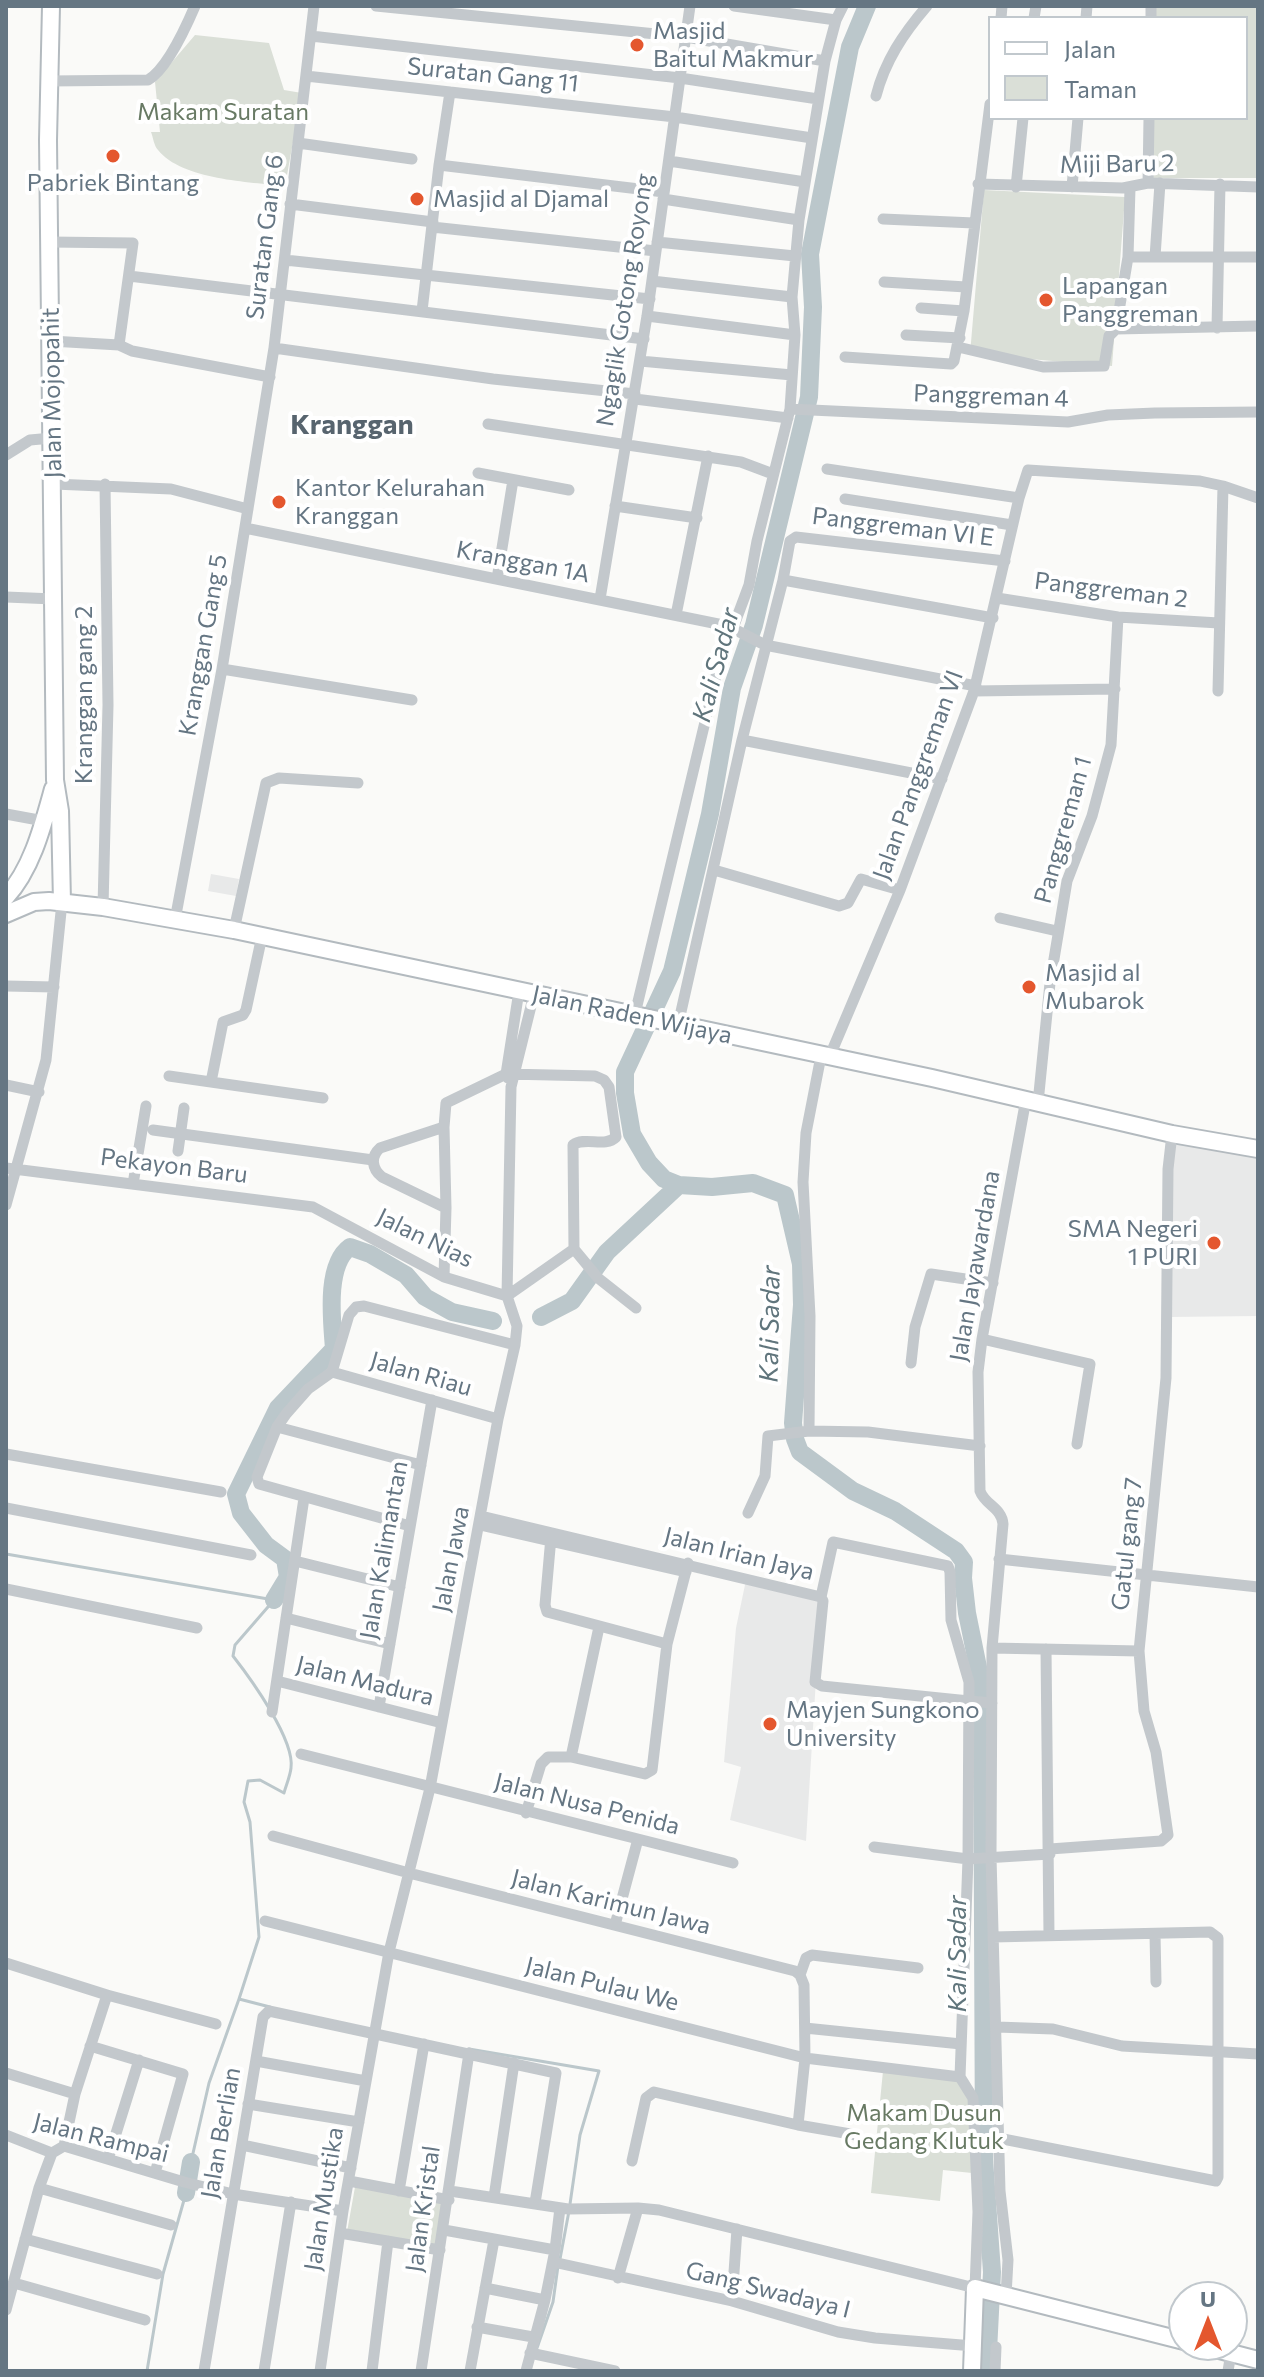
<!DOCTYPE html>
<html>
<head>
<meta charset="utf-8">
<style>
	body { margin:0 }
	#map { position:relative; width:1264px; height:2377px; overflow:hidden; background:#fafaf8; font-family:Commissioner,sans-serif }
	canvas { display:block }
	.frame { position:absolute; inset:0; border:8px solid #657683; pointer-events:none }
	.legend { position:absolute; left:988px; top:16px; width:260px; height:104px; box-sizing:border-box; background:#fff; border:2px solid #c1c8cd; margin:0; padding:10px 14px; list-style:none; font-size:24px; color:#657683 }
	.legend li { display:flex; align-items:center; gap:16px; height:40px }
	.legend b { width:40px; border:2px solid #c1c8cd }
	.north { position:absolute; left:1168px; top:2281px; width:80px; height:80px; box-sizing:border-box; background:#fff; border:2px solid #c1c8cd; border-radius:50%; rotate:0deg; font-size:22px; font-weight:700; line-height:32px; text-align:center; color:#657683 }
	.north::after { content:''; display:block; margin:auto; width:28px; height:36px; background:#e4572e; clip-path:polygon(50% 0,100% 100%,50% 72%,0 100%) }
</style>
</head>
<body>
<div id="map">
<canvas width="1264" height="2377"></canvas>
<div class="frame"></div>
<ul class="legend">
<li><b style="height:10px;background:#fff"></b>Jalan</li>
<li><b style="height:22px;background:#dadfd7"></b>Taman</li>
</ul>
<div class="north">U</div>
</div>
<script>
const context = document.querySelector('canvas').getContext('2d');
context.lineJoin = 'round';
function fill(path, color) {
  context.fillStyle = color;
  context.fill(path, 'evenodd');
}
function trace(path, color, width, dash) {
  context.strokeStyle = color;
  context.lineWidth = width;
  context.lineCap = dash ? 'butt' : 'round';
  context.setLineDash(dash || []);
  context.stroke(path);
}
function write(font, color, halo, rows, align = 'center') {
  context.font = font + ' Commissioner,sans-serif';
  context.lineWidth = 8;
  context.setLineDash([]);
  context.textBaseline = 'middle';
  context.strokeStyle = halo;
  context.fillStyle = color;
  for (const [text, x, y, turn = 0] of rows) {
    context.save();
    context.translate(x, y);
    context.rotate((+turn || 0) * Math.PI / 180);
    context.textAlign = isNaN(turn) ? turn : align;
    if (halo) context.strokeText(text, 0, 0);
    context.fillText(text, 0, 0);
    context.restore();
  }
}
fill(new Path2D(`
	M211 874 239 879 236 896 208 891Z
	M1173 1142 1258 1158V1316L1170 1317Z
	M746 1580 821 1598 806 1841 730 1820 741 1767 724 1762 736 1628Z`), '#e8e9e9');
fill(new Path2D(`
	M1156 6H1258V178H1153L1154 118H1246V18H1156Z
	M195 35 269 43 284 90 302 93 285 186C250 182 182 180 158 150 154 146 153 137 151 132H160L155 82Z
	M984 190 1125 197 1112 366 970 354Z
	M883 2071 957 2080 969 2099 972 2173 943 2170 940 2201 871 2193Z
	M355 2187 442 2202 435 2247 347 2232Z`), '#dadfd7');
trace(new Path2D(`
	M6 1554 274 1600
	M270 2007 239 1999 259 1937 250 1822 244 1802 248 1781 260 1780 284 1793C286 1785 290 1777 291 1768 295 1740 251 1679 233 1656L235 1645 274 1600
	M469 2049 599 2071 580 2135 570 2204
	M191 2162 209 2083 239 1999
	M560 2259 569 2211
	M537 2348 553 2302 558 2266
	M147 2371 163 2274 186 2193`), '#bbc7cb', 3);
trace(new Path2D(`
	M867 6 850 47 810 254 813 307 809 397 754 625 732 688 710 814 672 971 625 1072V1093L632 1134 649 1163 664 1179 679 1185 712 1187 753 1183 785 1195 801 1264 802 1305 793 1423 795 1439 800 1452 853 1491 895 1511 956 1551 964 1562 963 1578 967 1613 982 1687 984 2159 992 2272 987 2371
	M541 1317 572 1301 607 1252 679 1185
	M274 1600 288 1577 285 1559 266 1545 241 1513 236 1494 278 1408 334 1349C332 1321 325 1265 350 1247L370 1254 406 1275 425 1297 452 1312 493 1321
	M186 2193 191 2162`), '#bbc7cb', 18);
const secondary = new Path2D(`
	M51 6 48 140 55 780 60 811 62 902
	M6 897C32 869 43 825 53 789
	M6 914 34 902 49 901 103 907 234 930 932 1078 1172 1134 1258 1149
	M1200 2345 1258 2360
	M972 2371 975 2288 1184 2341`);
trace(secondary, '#b3babf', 20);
trace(new Path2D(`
	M376 6 686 37 825 61
	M734 6 836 20
	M1001 18 1002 6
	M1034 18 1036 6
	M1086 18 1087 6
	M1151 18V6
	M311 36 680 78 818 99
	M306 76 675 117 812 138
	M49 81 148 80C167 69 186 27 195 6
	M876 96C885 61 903 34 927 6
	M298 143 412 159
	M669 161 805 182
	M439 165 664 192
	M1148 183 1149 118
	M978 184 1123 188 1148 183 1258 187
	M1016 187 1023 118
	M1072 187 1078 118
	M663 199 799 220
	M290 204 433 222
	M883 219 974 223
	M432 227 656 251
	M49 242 133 243 119 345
	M657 242 795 256
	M1128 257H1258
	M1155 257 1160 183
	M285 260 650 299
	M129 276 644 339
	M652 281 792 297
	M884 282 966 287
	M921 308 964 311
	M422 311 439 165 450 92
	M647 316 795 335
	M1217 328 1220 184
	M1116 329 1258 326
	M906 335 960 338
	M51 341 119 345 132 351 270 377
	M958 347 1043 367 1104 366 1109 336 1116 329 1128 257 1130 188
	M274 348 493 379 635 394
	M845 357 951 364 954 361 964 311 990 104
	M640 361 792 375
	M635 399 788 418
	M790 409 1068 422 1108 415 1155 413 1258 412
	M488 424 741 462 773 474
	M6 455 30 440 52 438
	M827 469 1019 498
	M478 473 569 490
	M54 484 171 489 248 509
	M845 499 1012 525
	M615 506 697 518
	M245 528 728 626 765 645 976 686
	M497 579 513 480
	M783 580 993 618
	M6 597 54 599
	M997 598 1118 617 1219 623
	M600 599 647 316 690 6
	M676 615 708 456
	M733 628 749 585 757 541 790 409 795 335 792 297 799 220 825 61 836 20 843 6
	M222 669 412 700
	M974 691 1115 689
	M1218 691 1223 486
	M742 740 942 779
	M6 814 44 821
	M714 870 839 906 848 903 861 879 900 890
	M103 907 108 705 105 484
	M1000 918 1057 931
	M175 920 222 669 274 348 314 6
	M234 930 266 783 279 778 358 783
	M6 986 54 987
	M635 1014 728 626
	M678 1025 742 740 783 580 790 541 796 537 1005 561
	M829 1058 900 890 974 691 1019 498 1028 470 1200 481 1223 486 1258 498
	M169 1076 323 1098
	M508 1078 506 1074 519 991
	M211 1082 223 1022 243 1015 246 1010 262 936
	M6 1085 39 1092
	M1038 1103 1050 983 1067 881 1092 816 1111 745 1118 617
	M444 1127 380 1148C370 1157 372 1169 382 1177L446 1208
	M153 1130 373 1160
	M178 1151 184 1108
	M6 1168 313 1207 444 1277 507 1296 574 1249 573 1145C585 1136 605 1148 616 1137L609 1087 604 1080 595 1076 506 1074 446 1103 444 1127 446 1208 444 1277
	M133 1184 146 1106
	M6 1205 46 1060 62 902
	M574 1249 598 1278 636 1308
	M982 1339 1090 1364 1077 1444
	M911 1363 915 1327 931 1274 993 1283
	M332 1372 498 1419
	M277 1427 421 1465
	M809 1431 868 1432 980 1446
	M6 1454 221 1492
	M6 1508 251 1555
	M748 1513 765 1476 768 1436 809 1431 810 1316 803 1182 806 1133 821 1056
	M481 1516 821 1597
	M480 1525 686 1572
	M410 1526 259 1484 257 1477 277 1427 286 1414 308 1389 332 1372 349 1315 356 1307 364 1306 515 1345
	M551 1537 545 1605 547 1612 667 1644
	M999 1559 1258 1587
	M295 1561 400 1587
	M6 1589 197 1628
	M286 1618 390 1644
	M992 1648 1139 1651
	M1046 1649 1049 1935
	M277 1681 442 1723
	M379 1707 432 1400
	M272 1712 304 1498
	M301 1754 733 1863
	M571 1757 599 1627
	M526 1813 541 1764 548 1757H571L645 1774 652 1770 667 1644 688 1563
	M273 1836 409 1873 795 1971 800 1975
	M874 1847 968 1859 969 1682 951 1620 950 1572 948 1566 833 1542 821 1597 823 1601 815 1682 822 1686 969 1701 992 1703
	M1050 1849 1161 1841 1168 1835 1156 1752 1144 1711 1139 1651 1166 1378 1168 1169 1172 1134
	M265 1921 805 2058 960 2077
	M615 1925 638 1839
	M1155 1934 1156 1982
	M993 1937 1210 1932 1218 1938V2177L1216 2181 998 2138
	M6 1963 107 1995 216 2024
	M800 1975 806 1958 812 1955 918 1968
	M997 2027 1053 2029 1122 2046 1258 2054
	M805 2028 961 2044
	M90 2046 183 2074 155 2173
	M256 2061 366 2081
	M6 2073 75 2094
	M248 2104 359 2122
	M798 2125 856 2135
	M6 2135 52 2153 64 2146 184 2182 233 2194 343 2211
	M242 2145 351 2168
	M64 2146 75 2094 107 1995
	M108 2159 139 2060
	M632 2161 646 2098 654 2092 798 2125 805 2058 804 1985 800 1975
	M349 2181 449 2200
	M39 2188 171 2225
	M399 2191 424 2044
	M450 2191 568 2209 638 2208 659 2210 975 2288 978 2212 973 2098 960 2077 968 1859 1050 1854
	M494 2197 514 2063
	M444 2230 555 2250
	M340 2233 440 2250
	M25 2239 157 2274
	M553 2262 732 2301 838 2332 875 2338 974 2346
	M618 2278 638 2208
	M14 2283 145 2320
	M485 2288 545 2300
	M1006 2296 1008 2260 1000 2191 991 1857 992 1648 1003 1524C1002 1508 985 1505 980 1491L978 1372 982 1339 1026 1099
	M732 2301 737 2229
	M6 2310 39 2188 52 2153
	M477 2327 533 2337
	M530 2353 615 2371
	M204 2371 263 2017 269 2011 556 2073 535 2203
	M264 2371 291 2202
	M320 2371 343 2211 389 1952 430 1788 498 1419 515 1345 517 1326 507 1296 511 1087 534 994
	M372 2371 388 2241
	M421 2371 469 2053
	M470 2371 494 2240
	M526 2371 545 2300 555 2250 560 2208
	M995 2371 996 2347
	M1228 2371 1231 2353`), '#c3c8cc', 11);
trace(secondary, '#fff', 16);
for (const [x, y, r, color] of [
	[637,45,8,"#e4572e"],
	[113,156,8,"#e4572e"],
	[417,199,8,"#e4572e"],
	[1046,300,8,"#e4572e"],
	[279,502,8,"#e4572e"],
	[1029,987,8,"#e4572e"],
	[1214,1243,8,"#e4572e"],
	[770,1724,8,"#e4572e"]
]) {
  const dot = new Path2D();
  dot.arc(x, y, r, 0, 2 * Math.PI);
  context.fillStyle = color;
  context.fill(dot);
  trace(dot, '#fff', 3);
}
write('24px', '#657683', '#fff', [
	["Masjid",653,31],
	["Baitul Makmur",653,59],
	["Pabriek Bintang",113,183,"center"],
	["Masjid al Djamal",433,199],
	["Lapangan",1062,286],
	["Panggreman",1062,314],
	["Kantor Kelurahan",295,488],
	["Kranggan",295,516],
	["Masjid al",1045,973],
	["Mubarok",1045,1001],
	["SMA Negeri",1198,1229,"right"],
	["1 PURI",1198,1257,"right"],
	["Mayjen Sungkono",786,1710],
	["University",786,1738]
], 'left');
write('24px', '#657683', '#fff', [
	["Suratan Gang 11",493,75,6],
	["Miji Baru 2",1117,164,-1],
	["Suratan Gang 6",265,237,-83],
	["Ngaglik Gotong Royong",625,300,-81],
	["Jalan Mojopahit",52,393,-91],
	["Panggreman 4",991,396,2],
	["Panggreman VI E",903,527,7],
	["Kranggan 1A",523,562,11],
	["Panggreman 2",1111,590,7],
	["Kranggan Gang 5",203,645,-80],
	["Kranggan gang 2",84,695,-90],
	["Jalan Panggreman VI",918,775,-70],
	["Panggreman 1",1063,830,-74],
	["Jalan Raden Wijaya",632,1015,12],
	["Pekayon Baru",174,1166,7],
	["Jalan Nias",425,1238,26],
	["Jalan Jayawardana",975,1266,-80],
	["Jalan Riau",421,1374,16],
	["Gatul gang 7",1127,1544,-84],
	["Jalan Kalimantan",384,1550,-80],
	["Jalan Irian Jaya",739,1554,14],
	["Jalan Jawa",451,1559,-79],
	["Jalan Madura",365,1681,14],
	["Jalan Nusa Penida",587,1804,14],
	["Jalan Karimun Jawa",611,1902,14],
	["Jalan Pulau We",602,1984,14],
	["Jalan Berlian",221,2133,-80],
	["Jalan Rampai",101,2138,14],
	["Jalan Mustika",324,2199,-81],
	["Jalan Kristal",423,2209,-82],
	["Gang Swadaya I",768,2290,14]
]);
write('24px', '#687a64', '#fff', [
	["Makam Suratan",223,112],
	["Makam Dusun",924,2113],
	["Gedang Klutuk",924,2141]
]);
write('italic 26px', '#60757c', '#fff', [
	["Kali Sadar",716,665,-75],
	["Kali Sadar",770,1324,-89],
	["Kali Sadar",957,1954,-90]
]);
write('bold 28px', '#57646e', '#fff', [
	["Kranggan",352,425]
]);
</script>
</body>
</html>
